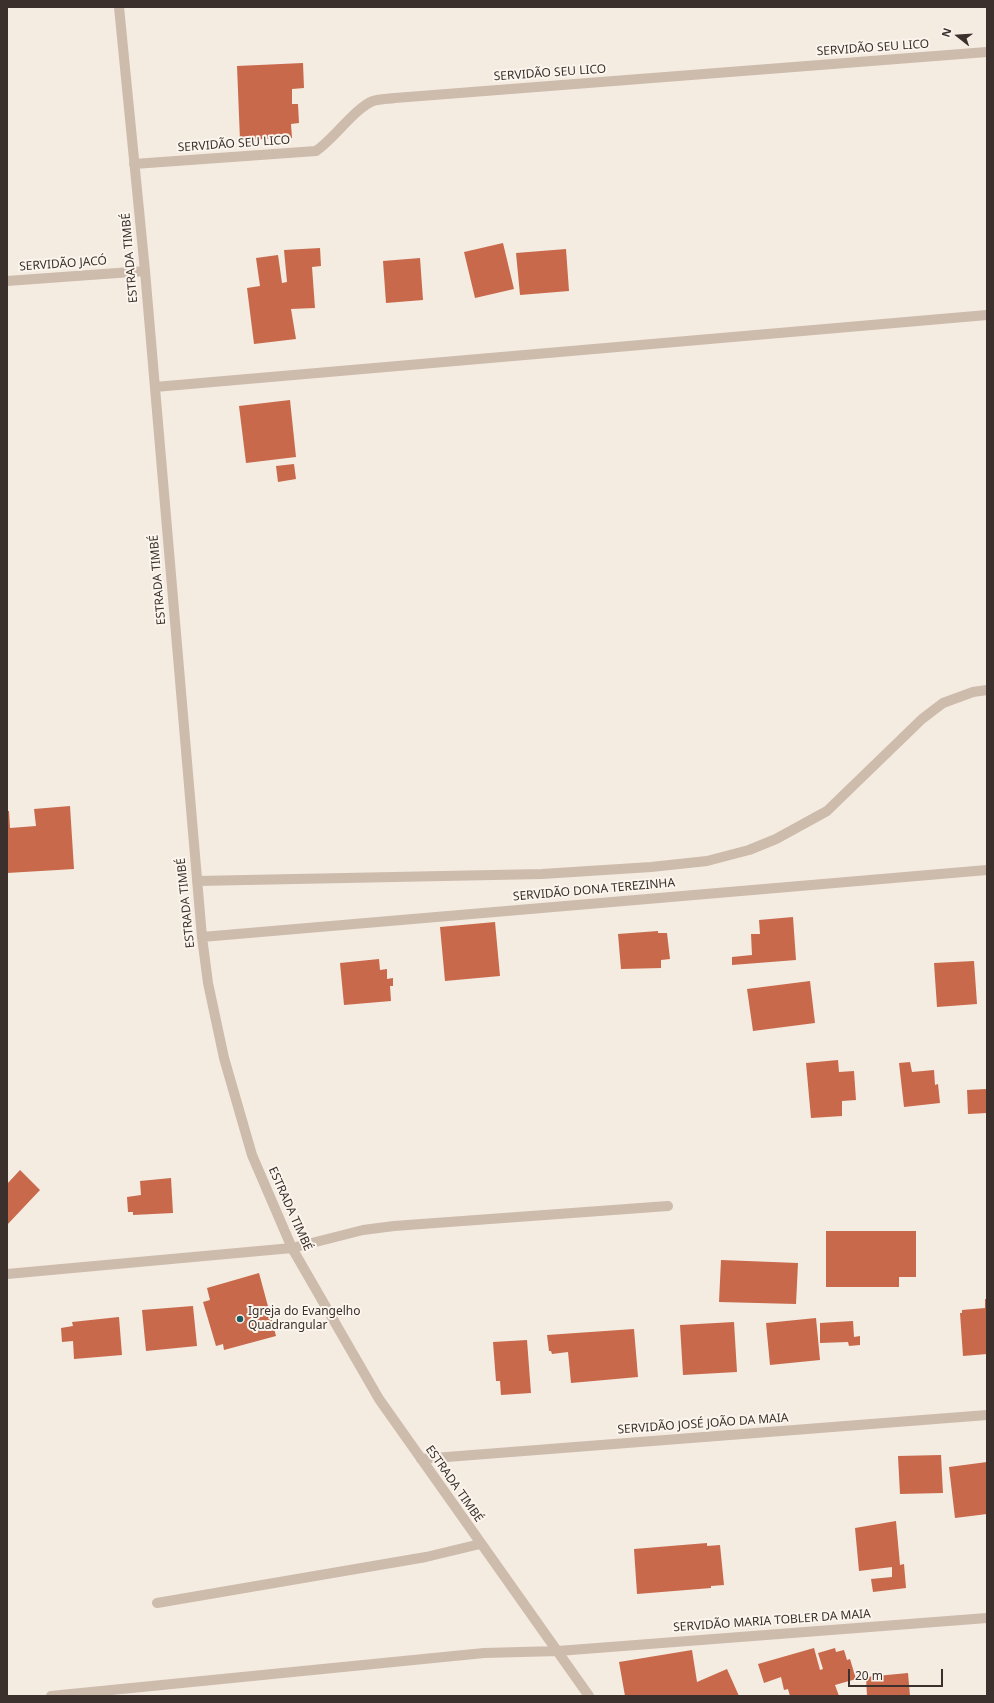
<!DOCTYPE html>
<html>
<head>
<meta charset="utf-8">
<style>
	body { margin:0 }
	#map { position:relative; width:994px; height:1703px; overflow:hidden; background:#f4ebe1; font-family:"Noto Sans",sans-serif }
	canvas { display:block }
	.frame { position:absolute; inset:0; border:8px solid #3b302b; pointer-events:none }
	.north { position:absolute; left:938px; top:16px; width:40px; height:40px; -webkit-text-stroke:3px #fbf5ee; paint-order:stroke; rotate:287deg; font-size:11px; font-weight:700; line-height:16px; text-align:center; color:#3b302b }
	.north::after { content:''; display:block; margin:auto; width:14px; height:18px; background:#3b302b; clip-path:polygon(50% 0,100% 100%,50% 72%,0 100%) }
	.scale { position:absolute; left:848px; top:1669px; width:95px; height:18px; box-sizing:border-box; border:2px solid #3b302b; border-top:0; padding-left:5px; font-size:12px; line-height:14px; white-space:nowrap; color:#3b302b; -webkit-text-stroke:3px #fbf5ee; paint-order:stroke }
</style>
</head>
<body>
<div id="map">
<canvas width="994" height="1703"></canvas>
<div class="frame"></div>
<div class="north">N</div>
<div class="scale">20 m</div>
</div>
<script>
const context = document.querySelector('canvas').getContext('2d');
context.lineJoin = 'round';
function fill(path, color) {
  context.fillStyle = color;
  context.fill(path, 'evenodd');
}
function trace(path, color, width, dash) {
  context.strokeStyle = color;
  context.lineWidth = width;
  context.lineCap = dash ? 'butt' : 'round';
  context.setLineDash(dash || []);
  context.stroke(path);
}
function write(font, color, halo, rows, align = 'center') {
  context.font = font + ' "Noto Sans",sans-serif';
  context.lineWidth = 4;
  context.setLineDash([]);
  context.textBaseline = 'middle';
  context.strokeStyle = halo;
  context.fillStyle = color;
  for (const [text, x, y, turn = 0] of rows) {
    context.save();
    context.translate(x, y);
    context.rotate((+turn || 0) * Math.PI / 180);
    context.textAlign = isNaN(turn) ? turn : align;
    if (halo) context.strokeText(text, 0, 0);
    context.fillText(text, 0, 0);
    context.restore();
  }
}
fill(new Path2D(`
	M303 63 304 88 292 89V104H298L299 123 291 124 292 138 240 140 237 66Z
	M503 243 514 289 475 298 464 252Z
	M320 248 321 266 312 267 315 308 291 309 296 339 254 344 247 288 260 286 256 258 278 255 282 283 287 282 284 250Z
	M566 249 569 291 520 295 516 253Z
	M420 258 423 300 386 303 383 261Z
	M290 400 296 457 246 463 239 406Z
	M294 464 296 479 278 482 276 466Z
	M70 806 74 869 7 873V811H9L10 828 36 826 34 809Z
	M793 917 796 960 732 965V957L752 955 751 934H760L759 920Z
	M495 922 500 976 445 981 440 927Z
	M658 931V933H667L670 959 661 960V968L621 969 618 934Z
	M379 959 380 970 387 969V979L393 978V986H390L391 1001 344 1005 340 963Z
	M974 961 977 1004 937 1007 934 963Z
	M810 981 815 1023 753 1031 747 989Z
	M838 1060 839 1072 854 1071 856 1100 842 1101V1116L811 1118 806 1063Z
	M910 1062 912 1072 934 1070 935 1085 938 1084 940 1103 904 1107 899 1063Z
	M987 1089V1113L968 1114 967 1090Z
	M20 1170 40 1190 7 1225V1184Z
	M171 1178 173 1213 133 1215V1212H128L127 1197 141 1195 140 1181Z
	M826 1231H916V1277H899V1287H826Z
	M721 1260 798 1263 796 1304 719 1302Z
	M259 1273 276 1336 224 1350 223 1344 216 1346 203 1302 210 1300 207 1288Z
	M985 1299H987V1354L963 1356 960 1313H962V1310L985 1308Z
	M193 1306 197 1346 146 1351 142 1310Z
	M119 1317 122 1355 74 1359 73 1341 62 1342 61 1328 73 1326 72 1322Z
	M816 1318 820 1360 770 1365 766 1323Z
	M853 1321 854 1337 860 1336V1345L849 1346 848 1342 820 1343V1323Z
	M734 1322 737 1372 683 1375 680 1325Z
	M634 1329 638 1377 571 1383 568 1352 552 1354 551 1351H549L547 1335Z
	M527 1340 531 1393 501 1395 500 1381H496L493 1342Z
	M941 1455 943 1493 900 1494 898 1456Z
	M987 1462V1514L955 1518 949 1467Z
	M896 1521 900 1565 904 1564 906 1588 873 1592 871 1579 892 1577V1567L859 1571 855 1528Z
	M707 1543V1546L720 1545 724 1585 711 1586V1588L637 1594 634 1549Z
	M814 1648 820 1670 823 1669 818 1653 835 1648 836 1652 844 1650 847 1660 850 1659 856 1679 835 1685 839 1696H790L788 1689 784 1690 781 1677 764 1683 758 1664Z
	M692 1650 697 1682 727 1669 739 1696H625L619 1662Z
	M908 1673 910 1696H867L866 1677Z`), '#c8694b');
trace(new Path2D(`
	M119 7 145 271 202 937 208 983 224 1058 252 1155 292 1248 379 1399 589 1696
	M134 164 316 151C334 139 355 108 373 101 379 99 388 99 395 98L987 52
	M7 281 145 271
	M155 387 987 315
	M197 881 542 874 651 867 707 861 749 850 776 839 827 811 922 719 943 703 973 692 987 690
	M202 937 987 870
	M7 1274 292 1248 363 1230 394 1226 668 1206
	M421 1459 987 1415
	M157 1603 426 1557 480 1544
	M51 1696 484 1653 558 1651 987 1618`), '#cdbbac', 10);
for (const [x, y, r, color] of [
	[240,1319,4,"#1f5a5e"]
]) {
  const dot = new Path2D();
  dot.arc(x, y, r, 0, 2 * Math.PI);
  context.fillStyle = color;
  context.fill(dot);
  trace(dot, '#fbf5ee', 1.5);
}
write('12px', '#3b302b', '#fbf5ee', [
	["SERVIDÃO SEU LICO",873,48,-4],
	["SERVIDÃO SEU LICO",550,73,-4],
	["SERVIDÃO SEU LICO",234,144,-4],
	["ESTRADA TIMBÉ",130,258,-95],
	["SERVIDÃO JACÓ",63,264,-4],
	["ESTRADA TIMBÉ",158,580,-95],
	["SERVIDÃO DONA TEREZINHA",594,890,-5],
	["ESTRADA TIMBÉ",186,903,-96],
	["ESTRADA TIMBÉ",290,1209,66],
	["SERVIDÃO JOSÉ JOÃO DA MAIA",703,1424,-4],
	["ESTRADA TIMBÉ",454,1484,55],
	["SERVIDÃO MARIA TOBLER DA MAIA",772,1621,-4]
]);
write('12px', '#3b302b', '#fbf5ee', [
	["Igreja do Evangelho",248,1312],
	["Quadrangular",248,1326]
], 'left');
</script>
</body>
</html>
